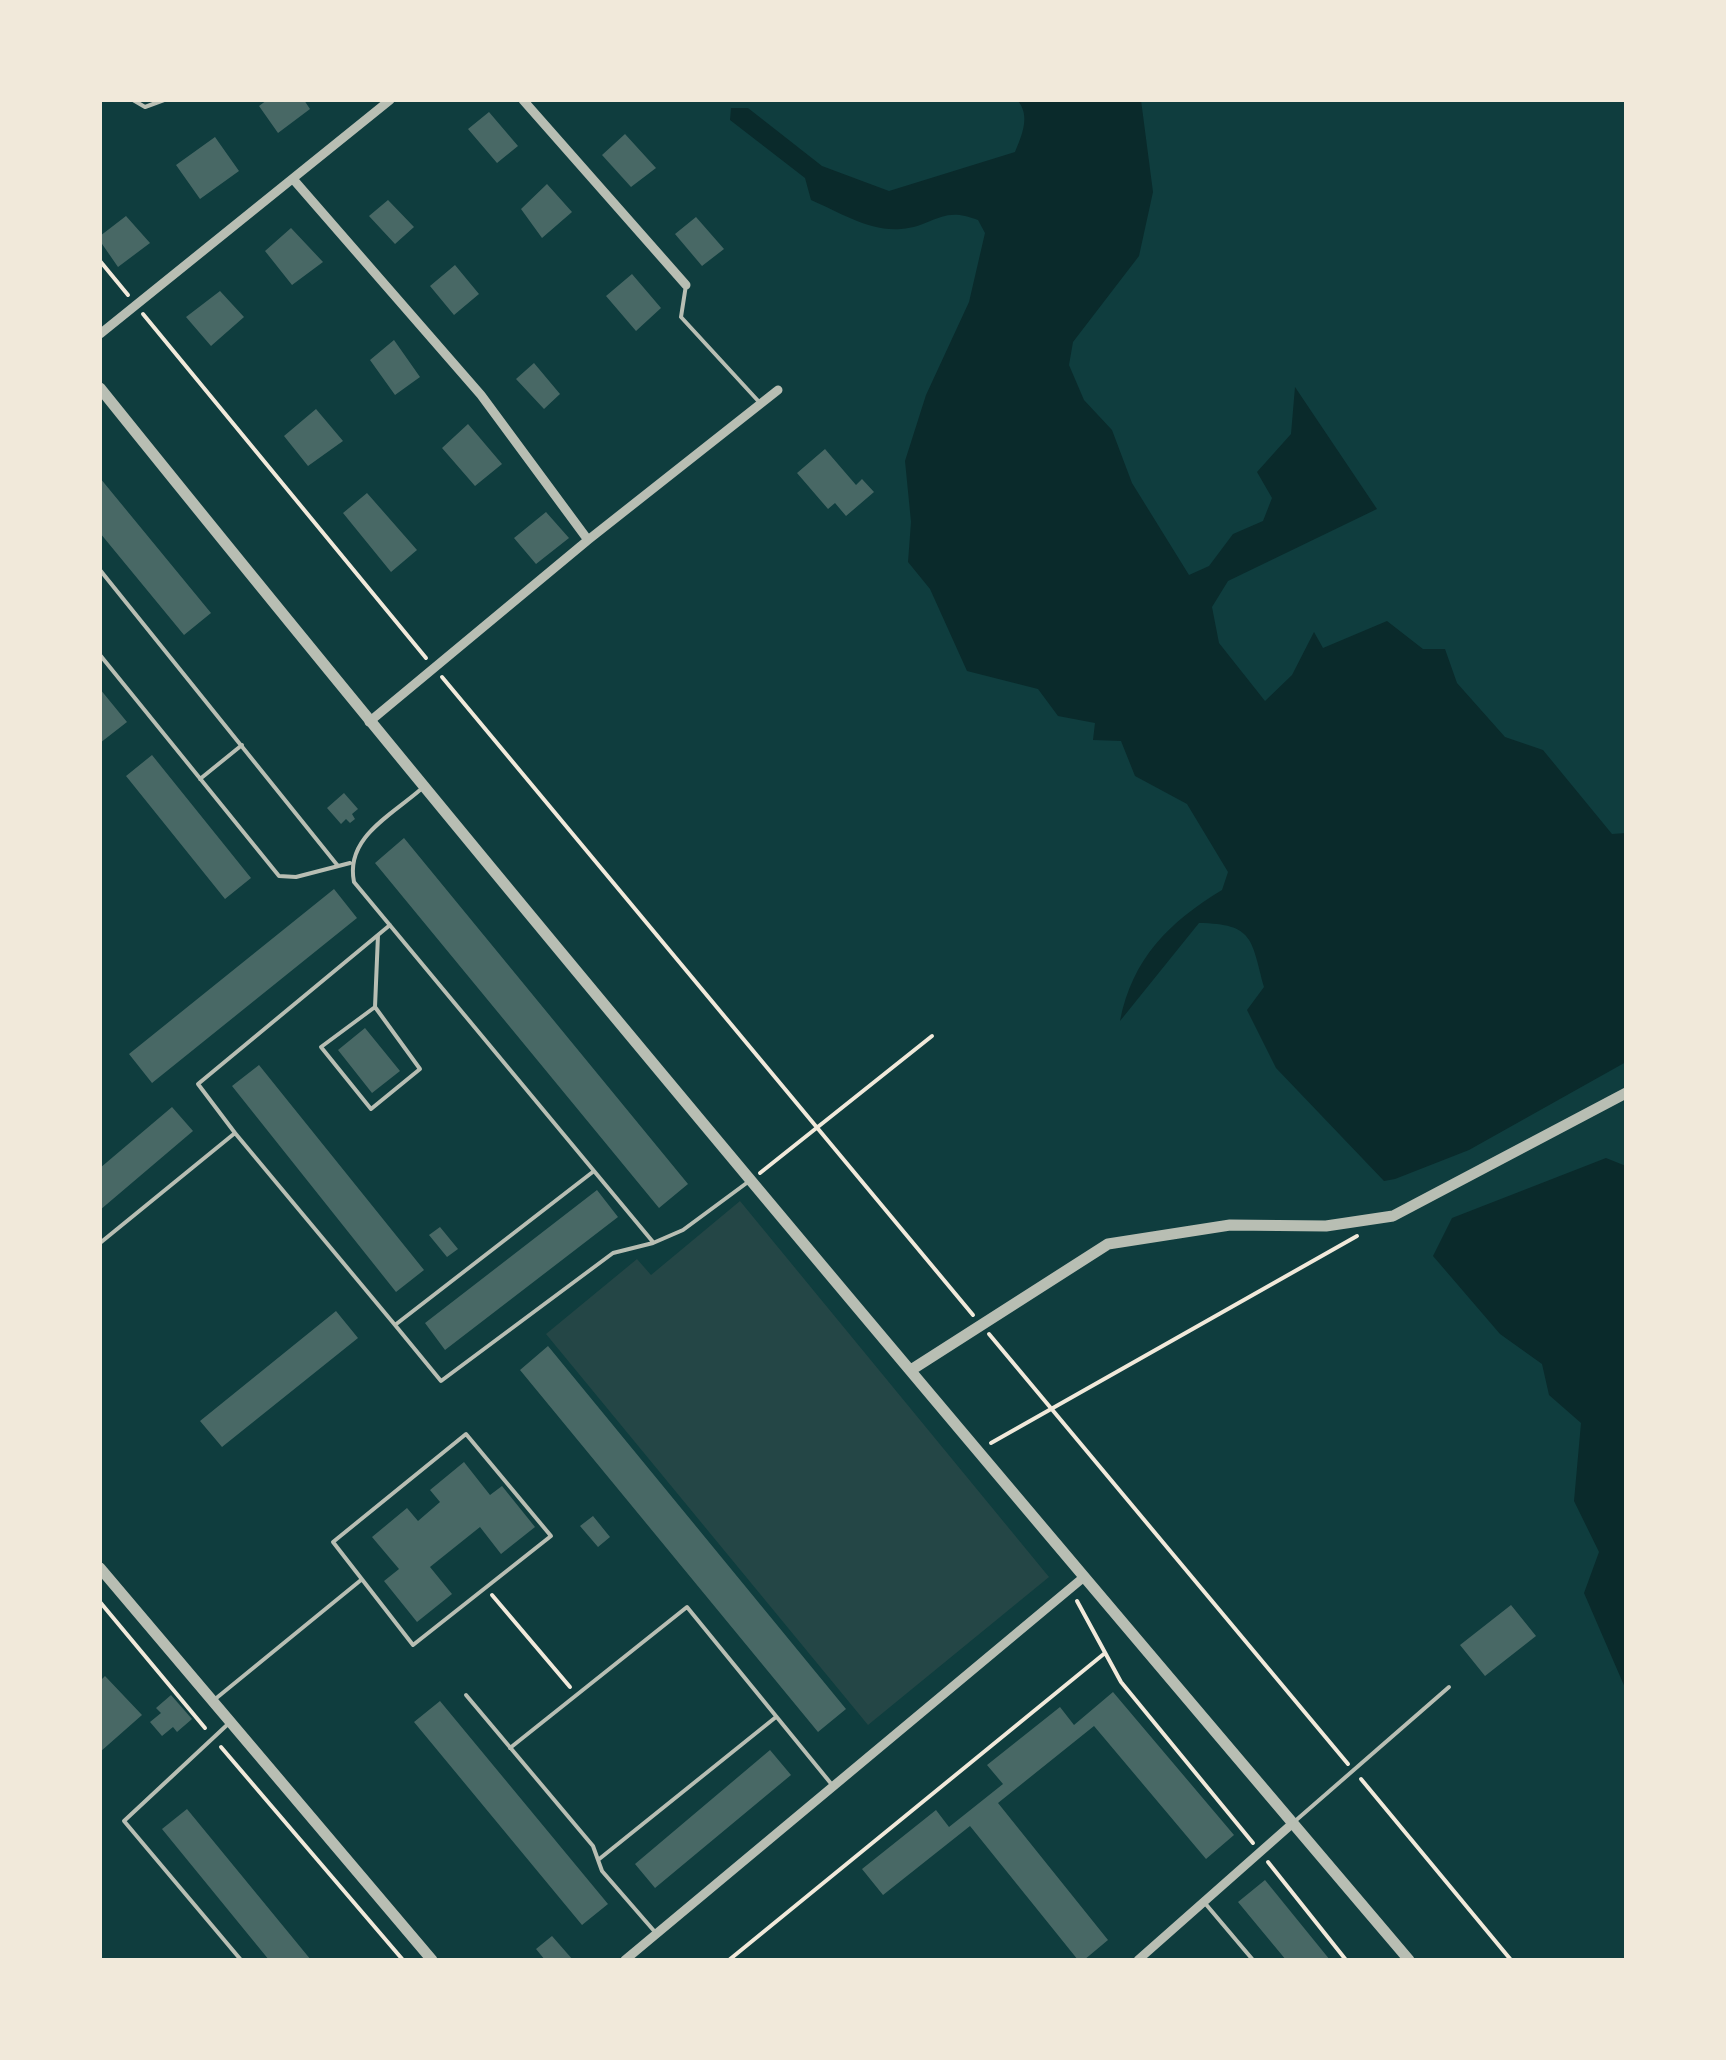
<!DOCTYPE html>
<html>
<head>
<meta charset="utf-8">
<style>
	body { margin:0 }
	#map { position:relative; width:1726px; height:2060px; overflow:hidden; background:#0f3d3e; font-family:"DejaVu Sans",sans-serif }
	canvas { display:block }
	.frame { position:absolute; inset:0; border:102px solid #f1e9da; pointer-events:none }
</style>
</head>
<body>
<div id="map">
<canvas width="1726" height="2060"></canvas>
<div class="frame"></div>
</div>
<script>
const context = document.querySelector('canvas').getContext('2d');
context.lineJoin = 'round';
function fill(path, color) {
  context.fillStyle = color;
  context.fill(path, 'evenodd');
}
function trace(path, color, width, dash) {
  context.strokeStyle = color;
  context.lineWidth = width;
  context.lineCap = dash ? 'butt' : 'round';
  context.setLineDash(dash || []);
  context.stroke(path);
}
fill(new Path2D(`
	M740 1201 1049 1577 868 1725 546 1334 637 1259 651 1275Z`), '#244646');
fill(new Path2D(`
	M1017 100H1141L1153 192 1139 256 1073 342 1069 365 1084 400 1112 430 1132 483 1189 575 1209 566 1233 534 1263 521 1272 498 1257 472 1291 434 1295 387 1377 509 1228 581 1212 607 1219 643 1265 701 1292 675 1314 632 1323 648 1387 621 1423 649H1445L1457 683 1505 737 1543 750 1612 834 1626 833V1062L1469 1150 1395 1179 1384 1181 1276 1068 1247 1010 1264 987C1251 939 1254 924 1199 923L1120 1021C1132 959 1169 922 1222 890L1228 872 1187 804 1135 776 1121 741 1093 740 1095 723 1058 716 1038 689 967 671 930 589 908 562 911 522 905 461 926 395 969 302 985 233 978 220C941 205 935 226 901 229 870 232 839 212 811 200L805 178 730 120 731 108H748L822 166 889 191 1015 152C1022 135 1031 115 1017 100Z
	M1606 1158 1626 1166V1690L1584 1593 1599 1552 1574 1501 1581 1423 1549 1395 1542 1364 1500 1334 1433 1256 1452 1218Z`), '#0a2a2b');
fill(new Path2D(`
	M267 100H304L310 109 278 133 259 106Z
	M489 112 518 146 497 163 468 129Z
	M625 134 656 168 631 187 602 155Z
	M215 137 239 171 200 199 176 165Z
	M547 184 572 212 542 238 521 209Z
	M388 200 414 227 395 244 369 216Z
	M126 216 150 243 118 267 100 241V236Z
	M696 217 724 249 702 266 675 234Z
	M291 228 323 262 292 285 265 251Z
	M455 265 479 294 454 315 430 286Z
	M632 274 661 308 636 331 606 296Z
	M220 291 244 317 211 346 186 317Z
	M394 340 420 377 395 395 370 360Z
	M534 363 560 394 544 409 516 379Z
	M316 409 343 441 308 466 284 436Z
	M468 424 502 464 475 486 442 448Z
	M825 449 856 485 862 479 874 492 846 516 835 503 828 509 797 473Z
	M100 478 211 613 184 635 100 533Z
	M367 493 417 550 391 572 343 513Z
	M546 512 569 538 536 564 514 538Z
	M100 689 127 722 100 743Z
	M152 755 251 878 225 899 126 776Z
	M344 793 358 809 352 814 355 819 350 823 346 819 341 824 327 808Z
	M404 838 688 1184 659 1208 375 863Z
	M334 889 357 918 152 1083 129 1054Z
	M365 1028 400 1071 372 1093 338 1050Z
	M259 1065 424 1270 396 1292 232 1086Z
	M172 1107 193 1131 100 1210V1168Z
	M597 1190 618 1217 445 1350 425 1323Z
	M440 1227 458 1249 447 1257 429 1235Z
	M336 1311 358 1338 222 1447 200 1421Z
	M548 1346 846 1709 818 1732 520 1370Z
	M464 1462 490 1495 502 1486 535 1527 501 1554 480 1527 430 1567 452 1594 417 1622 384 1581 399 1569 372 1537 407 1508 418 1521 440 1502 430 1490Z
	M593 1516 610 1537 598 1547 580 1526Z
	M1511 1605 1536 1636 1485 1676 1460 1645Z
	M105 1676 142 1715 100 1752V1681Z
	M1113 1692 1234 1835 1206 1859 1094 1726 998 1803 1108 1940 1084 1960H1078L970 1826 883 1895 862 1869 936 1810 949 1827 1003 1784 987 1765 1060 1707 1074 1725Z
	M171 1695 192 1719 177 1732 173 1727 162 1736 150 1722 161 1713 156 1708Z
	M440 1701 608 1904 582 1925 414 1722Z
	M770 1750 791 1775 655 1888 635 1864Z
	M187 1809 311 1960H269L162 1829Z
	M1265 1880 1330 1960H1286L1252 1919 1238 1902Z
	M552 1936 573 1960H545L536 1949Z`), '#486865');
trace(new Path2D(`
	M100 261 128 295
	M143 314 426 658
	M442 677 973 1315
	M760 1173 932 1036
	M989 1334 1348 1764
	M991 1443 1357 1236
	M492 1595 570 1687
	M1077 1601 1121 1682 1253 1843
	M100 1602 205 1728
	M221 1747 403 1960
	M1361 1779 1511 1960
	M1268 1862 1346 1960
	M729 1960 1105 1653`), '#f1e9da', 4);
trace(new Path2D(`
	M133 100 145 107 164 100
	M686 285 681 317 761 404
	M100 570 338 866
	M100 655 279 876 296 877 350 863
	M200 779 242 745
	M420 790C390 816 345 838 354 882L653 1242
	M375 1007 420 1069 371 1109 321 1047 375 1007 378 935
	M235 1133 395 1325
	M594 1171 395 1325 441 1381 613 1253 653 1243 683 1230 748 1182
	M100 1243 235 1133 198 1084 390 925
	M466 1434 551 1536 413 1645 333 1542Z
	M466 1695 593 1846 602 1871 655 1932
	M214 1700 361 1580
	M227 1725 124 1821 241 1960
	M510 1748 687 1607 833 1786
	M1294 1822 1449 1687
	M598 1860 776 1717
	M1204 1902 1253 1960`), '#b8beb3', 4);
trace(new Path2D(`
	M523 100 686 285
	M293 179 481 395 588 540
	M100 334 390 100
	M369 722 588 540 778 390
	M625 1960 1084 1577
	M1138 1960 1293 1823`), '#b8beb3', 9);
trace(new Path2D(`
	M100 388C527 919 967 1440 1409 1960
	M911 1370 1108 1244 1230 1225 1326 1226 1393 1216 1626 1093
	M100 1568 432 1960`), '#b8beb3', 11);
</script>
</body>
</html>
